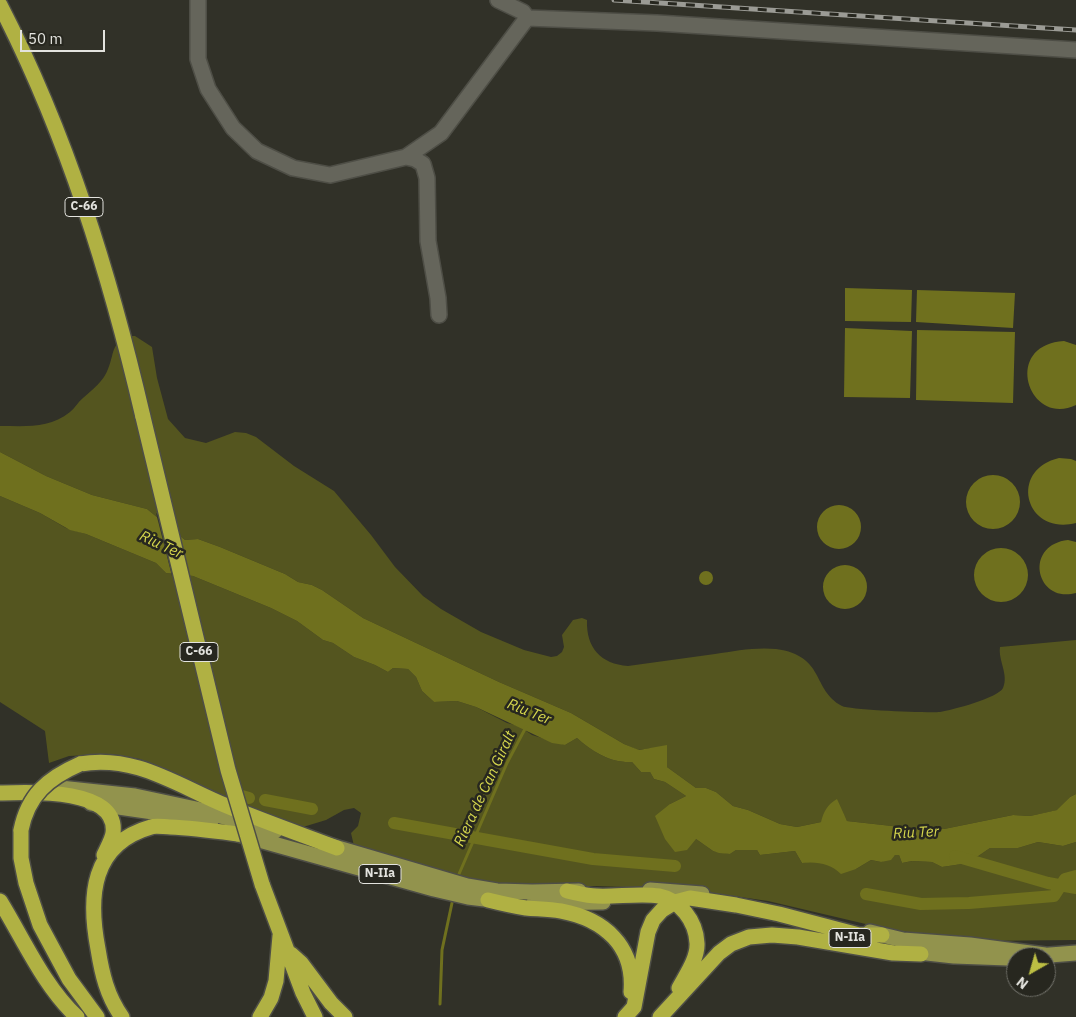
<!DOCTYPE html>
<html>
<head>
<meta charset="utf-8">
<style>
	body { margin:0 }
	#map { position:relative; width:1076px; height:1017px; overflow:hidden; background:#313128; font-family:"IBM Plex Sans",sans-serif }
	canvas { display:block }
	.north { position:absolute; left:1006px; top:947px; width:50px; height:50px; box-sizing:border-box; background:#27271f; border:1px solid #72726b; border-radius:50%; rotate:218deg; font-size:14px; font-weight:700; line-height:20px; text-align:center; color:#e3e3de }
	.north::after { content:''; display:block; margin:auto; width:18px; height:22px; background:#bdbf43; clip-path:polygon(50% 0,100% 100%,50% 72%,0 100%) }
	.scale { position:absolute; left:20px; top:30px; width:85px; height:22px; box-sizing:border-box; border:2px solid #e3e3de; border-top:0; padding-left:6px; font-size:15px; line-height:18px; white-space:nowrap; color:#e3e3de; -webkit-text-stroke:4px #27271f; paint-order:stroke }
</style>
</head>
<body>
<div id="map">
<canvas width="1076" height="1017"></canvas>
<div class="north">N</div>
<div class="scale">50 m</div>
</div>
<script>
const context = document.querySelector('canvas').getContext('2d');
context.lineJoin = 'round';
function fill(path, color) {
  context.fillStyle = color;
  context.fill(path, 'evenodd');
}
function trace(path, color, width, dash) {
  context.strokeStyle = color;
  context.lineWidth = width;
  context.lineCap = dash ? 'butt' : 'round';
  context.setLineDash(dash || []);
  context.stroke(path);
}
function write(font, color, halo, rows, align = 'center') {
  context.font = font + ' "IBM Plex Sans",sans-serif';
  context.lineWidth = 5;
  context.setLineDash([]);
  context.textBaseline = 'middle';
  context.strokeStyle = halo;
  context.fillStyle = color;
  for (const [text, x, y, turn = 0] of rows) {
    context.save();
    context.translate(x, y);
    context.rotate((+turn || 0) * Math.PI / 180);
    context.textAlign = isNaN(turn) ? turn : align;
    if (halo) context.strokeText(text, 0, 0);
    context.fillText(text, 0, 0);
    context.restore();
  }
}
fill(new Path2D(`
	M130 336H135L152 347 157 378 168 419 185 438 206 443 235 432 246 433 256 437 294 466 334 491 371 535 395 567 423 596 441 609 481 632 524 650 551 657 557 656 562 652 564 647 562 635 573 620 582 618 587 620C586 648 601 664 628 666 657 662 686 658 715 654 735 651 755 647 776 649 826 656 811 689 842 706 850 710 928 713 940 712 952 710 998 698 1003 688 1009 675 998 660 1000 647L1076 640V794L1070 797 1058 810 1030 816 1013 815 944 829H919L847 821 842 812 821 822 797 827 780 824 748 810 733 806 716 792 706 788H696L667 767 652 748 638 750 624 744 571 713 499 682 363 618 322 590 312 585 298 582 285 574 220 547 198 539 185 540 147 509 92 495 46 476 0 452V426C25 426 49 429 70 412 75 408 78 402 83 398 92 390 104 381 108 369 115 353 110 343 130 336Z
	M0 496 40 513 66 528 86 534 156 563 166 573 193 576 271 608 297 621 323 640 333 643 354 657 375 665 388 672 393 668 408 669 416 677 422 691 434 702 457 701 476 707 507 723 519 726 532 735 565 745 577 738C593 752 610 763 632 762L641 772H650L654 779 665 782 686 796 670 804 696 839 713 851 730 854 736 850H757L760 855 795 851 802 863 812 861 856 869 871 860 881 862 895 855H899L902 863 912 861 932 862 942 867 962 864 971 861 990 848H1018L1038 842 1063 846 1076 842V940L974 941 887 929 768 901 685 889 596 886H497L475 882 354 846 351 833 358 826 361 813 354 808 344 810 326 820 303 827 212 794 140 759 112 754 69 756 49 763 45 731 0 702Z`), '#54551f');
fill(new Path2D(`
	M845 288 912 290 911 322 845 321Z
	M917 290 1015 293 1013 328 916 322Z
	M845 328 912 331 910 398 844 397Z
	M917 330 1015 332 1013 403 916 400Z
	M1064 341 1076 345V405C1029 428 1001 345 1064 341Z
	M0 452 46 476 92 495 147 509 185 540 198 539 220 547 285 574 298 582 312 585 322 590 363 618 499 682 571 713 624 744 639 750 667 745V767L696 788H706L716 792 733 806 748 810 780 824 797 827 821 822C824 811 827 805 837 799L847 821 919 829H944L1013 815 1030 816 1057 810 1070 797 1076 794V842L1063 846 1038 842 1018 848H990L971 861 962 864 942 867 932 862 912 861 902 863 899 855H895L891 860 881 862 871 860 856 869 841 874C831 864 817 861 802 863L795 851 760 855 757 850H736L730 854 719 853 713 851 696 839 687 850 675 852 665 839 655 816 670 804 686 796 665 782 654 779 650 772H641L632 762C610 763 593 752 577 738L565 745 552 743 476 707 457 701 434 702 422 691 416 677 408 669 393 668 388 672 375 665 354 657 333 643 323 640 297 621 271 608 193 576 166 573 156 563 86 534 70 530 40 513 0 496Z
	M1059 458 1071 459 1076 461V523C1025 536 1008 470 1059 458Z
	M966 502a27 27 0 1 1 54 0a27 27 0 1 1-54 0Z
	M817 527a22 22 0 1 1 44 0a22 22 0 1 1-44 0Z
	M1068 540 1076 542V593C1036 604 1023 545 1068 540Z
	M974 575a27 27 0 1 1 54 0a27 27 0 1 1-54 0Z
	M823 587a22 22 0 1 1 44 0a22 22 0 1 1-44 0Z
	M699 578a7 7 0 1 1 14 0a7 7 0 1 1-14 0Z`), '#6f701e');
fill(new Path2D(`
	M156 513 179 532 190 579 172 576Z`), '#313128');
trace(new Path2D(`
	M459 874 507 763 526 727
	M440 1004 442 950 452 903`), '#6f701e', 3);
trace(new Path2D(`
	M242 796 249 798
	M265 800 312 809
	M394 823 593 859 675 866
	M955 856 1048 883 1076 888
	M866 894 921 904 969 903 1054 896 1065 879 1076 876`), '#6f701e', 12);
const minor = new Path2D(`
	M198 0V59L208 89 233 128 257 151 293 168 330 175 406 157 441 133 527 18
	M498 0 523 12 527 18
	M527 18 657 23 1076 50
	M406 157 415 159 423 164 427 178 428 241 438 298 439 315`);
const major = new Path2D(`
	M60 788 135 796 196 809 275 831
	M91 803 160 813 211 826
	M238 834 434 889 468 897 501 901
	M324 844 467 886 497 891 532 892 579 891
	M650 890 702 894
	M534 903 603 902
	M870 932 903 940 970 945 1045 955
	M909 951 954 956 1008 958
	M1037 956 1076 953`);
const highway = new Path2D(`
	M0 5C67 135 110 275 143 417
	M80 764C135 754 178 786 227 806 263 821 300 834 337 848
	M0 793C27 792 119 787 113 833 112 840 107 848 104 855
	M21 830V858L26 883 40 925 69 979 97 1017
	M262 884 303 993 315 1017
	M567 891C577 893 587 896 597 896 615 897 642 893 659 896 680 900 696 921 697 943 698 958 686 975 679 988
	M488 900C500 903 513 906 526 908 537 909 549 909 561 911 604 919 635 946 631 992
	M0 901C24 940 43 985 77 1017
	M291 954 301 963 331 1003 345 1017
	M122 1017C107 996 102 974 98 949 88 897 91 844 151 827 156 825 164 827 170 827 193 828 215 831 238 834
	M260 1017 271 998 276 981 280 936
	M625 1017 634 1007 648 932 653 920 662 910 675 902 690 898 736 905 779 914 859 935H882
	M660 1017 719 953 731 944 749 937 772 935 798 937 893 953 921 954`);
trace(minor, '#4e4e46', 18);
trace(major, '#4e4e46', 18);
trace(highway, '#4e4e46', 18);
trace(minor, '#65655b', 15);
trace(major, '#92934d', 15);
trace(highway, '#b0b143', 15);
const rail = new Path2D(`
	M614 0 1076 30`);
trace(rail, '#9b9b95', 5);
trace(rail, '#27271f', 3, [9]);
const highwayBridge = new Path2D(`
	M143 417 228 770 262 884
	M21 830C28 795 48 778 80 764`);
trace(highwayBridge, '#4e4e46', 18, []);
trace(highwayBridge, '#b0b143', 15);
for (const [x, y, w] of [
	[84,207,38],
	[199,652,38],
	[380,874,42],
	[850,938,42]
]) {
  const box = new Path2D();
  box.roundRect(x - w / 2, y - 9.5, w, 19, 4);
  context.fillStyle = '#27271f';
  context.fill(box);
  trace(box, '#e3e3de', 1);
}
write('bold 12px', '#e3e3de', null, [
	["C-66",84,207],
	["C-66",199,652],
	["N-IIa",380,874],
	["N-IIa",850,938]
]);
write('italic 15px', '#d6d74d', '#27271f', [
	["Riu Ter",161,545,25],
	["Riu Ter",529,712,22],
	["Riera de Can Giralt",485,789,-65],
	["Riu Ter",916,833,-3]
]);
</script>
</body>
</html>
